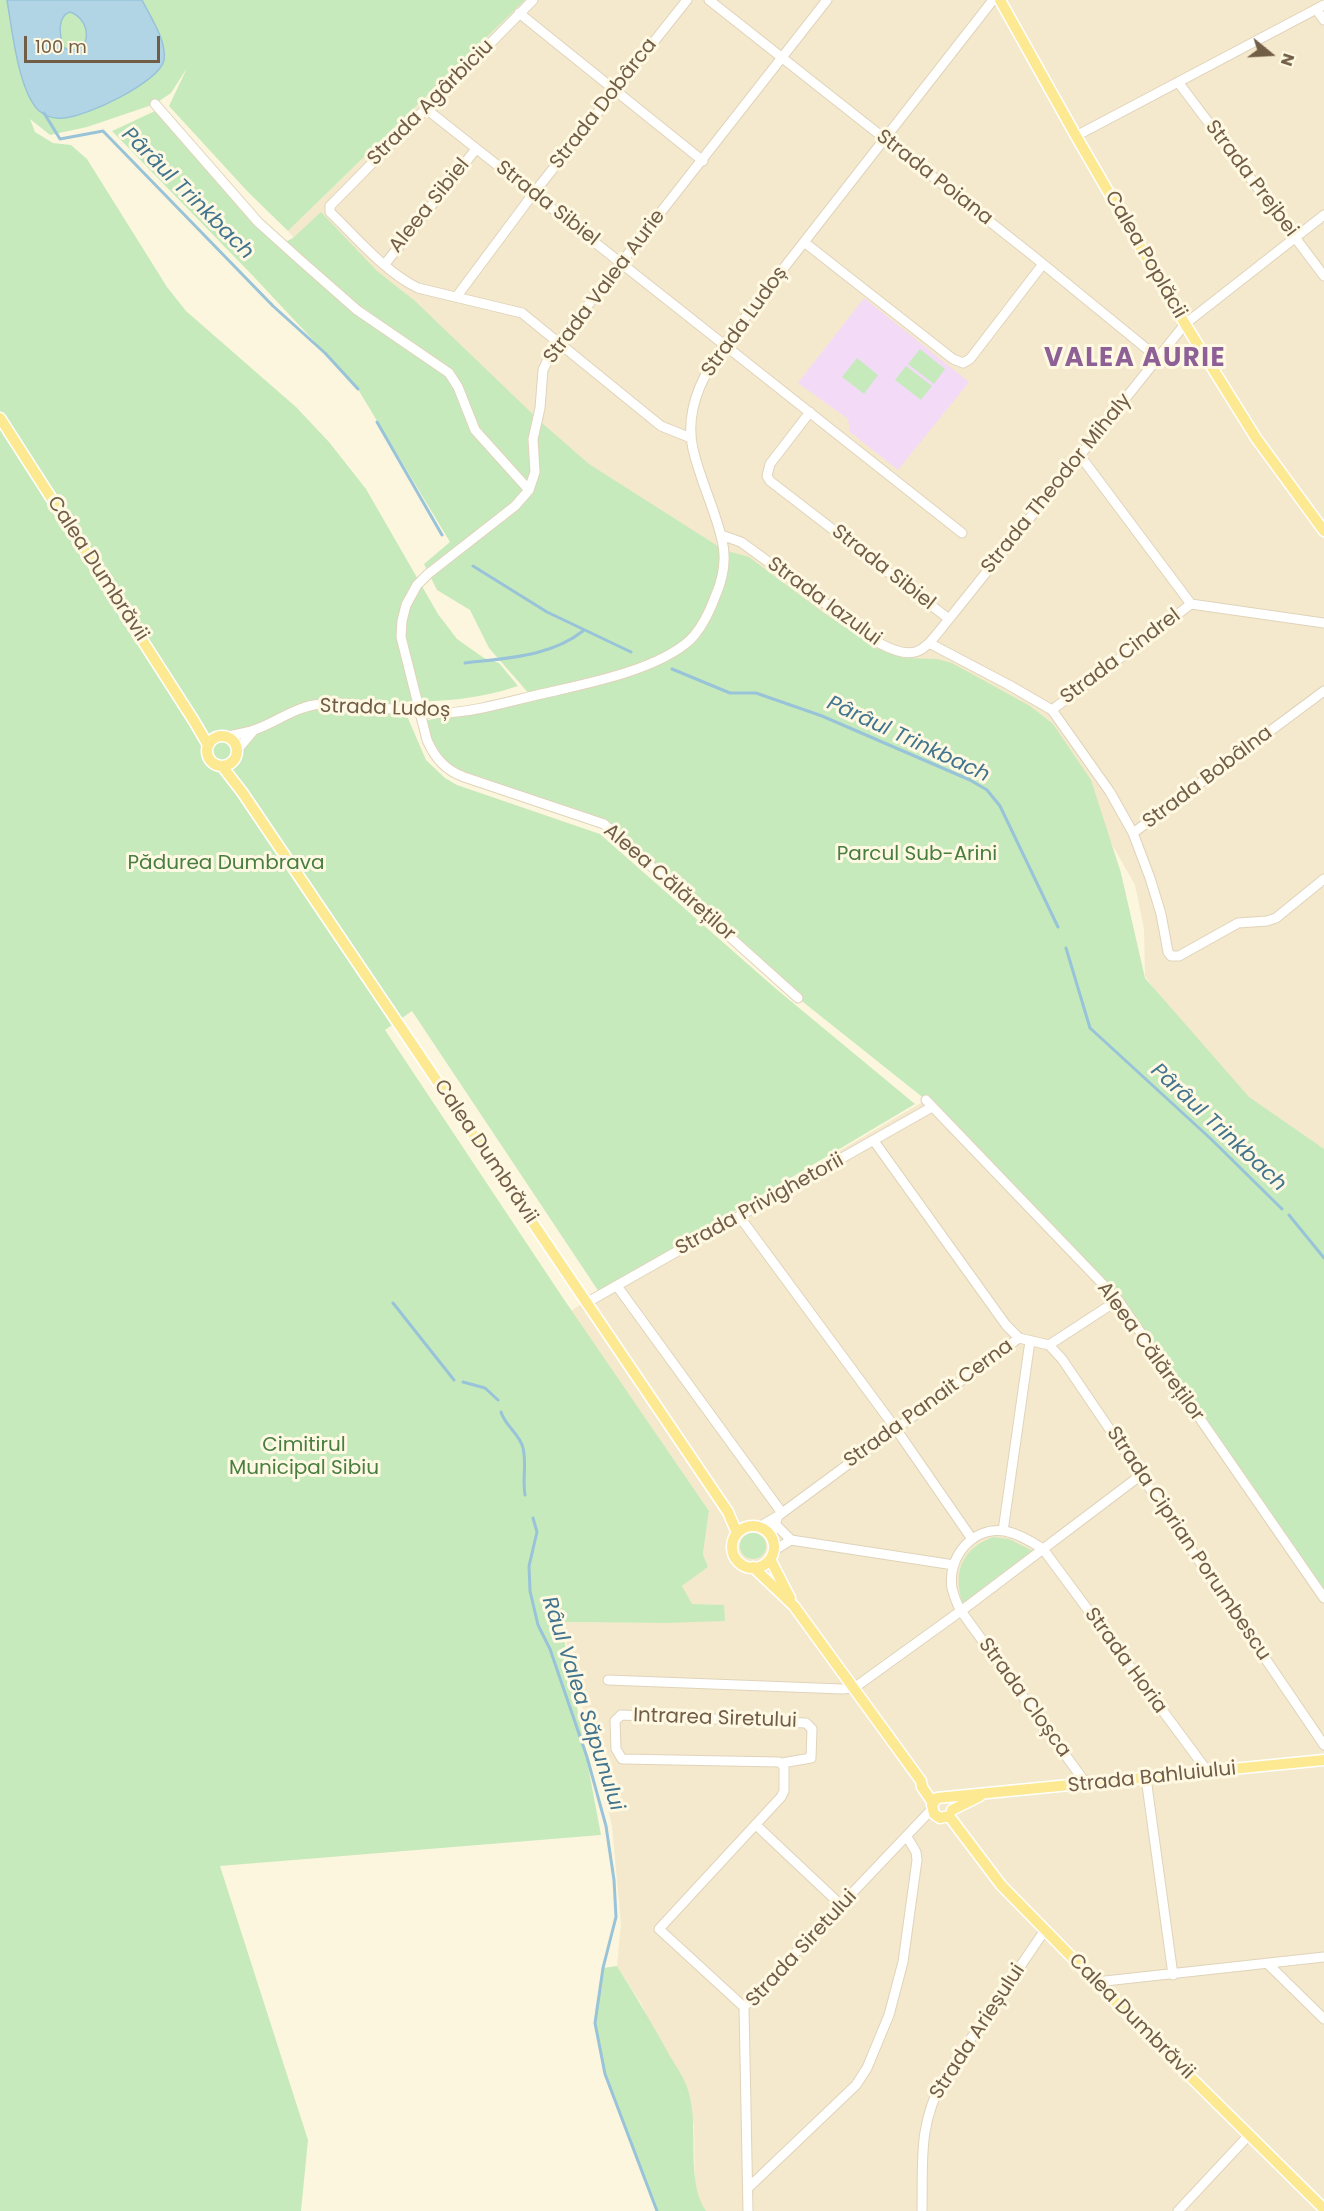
<!DOCTYPE html>
<html>
<head>
<meta charset="utf-8">
<style>
	body { margin:0 }
	#map { position:relative; width:1324px; height:2211px; overflow:hidden; background:#fdf6de; font-family:Poppins,sans-serif }
	canvas { display:block }
	.north { position:absolute; left:1240px; top:24px; width:60px; height:60px; -webkit-text-stroke:4px #fff9e4; paint-order:stroke; rotate:108deg; font-size:16px; font-weight:700; line-height:24px; text-align:center; color:#725d46 }
	.north::after { content:''; display:block; margin:auto; width:21px; height:27px; background:#725d46; clip-path:polygon(50% 0,100% 100%,50% 72%,0 100%) }
	.scale { position:absolute; left:24px; top:36px; width:136px; height:27px; box-sizing:border-box; border:3px solid #725d46; border-top:0; padding-left:8px; font-size:18px; line-height:21px; white-space:nowrap; color:#725d46; -webkit-text-stroke:4px #fff9e4; paint-order:stroke }
</style>
</head>
<body>
<div id="map">
<canvas width="1324" height="2211"></canvas>
<div class="north">N</div>
<div class="scale">100 m</div>
</div>
<script>
const context = document.querySelector('canvas').getContext('2d');
context.lineJoin = 'round';
function fill(path, color) {
  context.fillStyle = color;
  context.fill(path, 'evenodd');
}
function trace(path, color, width, dash) {
  context.strokeStyle = color;
  context.lineWidth = width;
  context.lineCap = dash ? 'butt' : 'round';
  context.setLineDash(dash || []);
  context.stroke(path);
}
function write(font, color, halo, rows, align = 'center') {
  context.font = font + ' Poppins,sans-serif';
  context.lineWidth = 6;
  context.setLineDash([]);
  context.textBaseline = 'middle';
  context.strokeStyle = halo;
  context.fillStyle = color;
  for (const [text, x, y, turn = 0] of rows) {
    context.save();
    context.translate(x, y);
    context.rotate((+turn || 0) * Math.PI / 180);
    context.textAlign = isNaN(turn) ? turn : align;
    if (halo) context.strokeText(text, 0, 0);
    context.fillText(text, 0, 0);
    context.restore();
  }
}
fill(new Path2D(`
	M525 0H1324V1186L1207 1062 1145 976 1144 929 1135 885 1092 809 578 469 302 248 288 231Z
	M926 1100 1122 1301 1324 1586V2211H706L700 2202 695 2187 694 2124 642 2005 617 1966 621 1924 612 1826 561 1622 663 1623 691 1604 682 1586 708 1567 703 1554 709 1511 571 1311 599 1292Z`), '#f4e9cc');
fill(new Path2D(`
	M864 298 969 382 898 470 850 432 848 419 798 383Z`), '#f3dbf8');
fill(new Path2D(`
	M0 0H525L288 231 248 192 169 106 187 68 171 93 155 104 87 127 50 135 30 119 35 132 53 143 71 145 87 159 167 287 186 311 296 407 329 442 366 489 438 614 457 639 484 658 499 663 518 686C480 699 441 702 401 702L426 760 445 778 457 785 600 834 775 988 915 1104 599 1292 412 1011 385 1030 563 1298 709 1511 703 1554 708 1567 682 1586 692 1604 724 1605 725 1621 664 1623 561 1622 601 1835 220 1866 308 2140 301 2211H0Z
	M155 111 277 246 293 238 321 212 377 271 415 301 542 423 589 464 724 550 749 557 824 613 878 649 903 658 937 659 952 663 1030 706 1053 724 1091 780 1121 873 1145 978 1249 1097 1324 1149V1598L1118 1300 926 1100 798 998 611 829 464 777 438 760 424 721 531 696 489 648 470 610 437 590 424 564 450 542 356 386 254 277 112 131Z
	M920 349 945 369 934 384 908 364Z
	M857 358 878 375 864 394 842 377Z
	M906 366 932 386 921 400 895 380Z
	M740 1546a13 13 0 1 1 26 0a13 13 0 1 1-26 0Z
	M993 1537 1009 1539 1033 1551 963 1605C953 1573 960 1550 993 1537Z
	M617 1966C636 1996 654 2027 671 2058 677 2068 685 2079 688 2090 700 2127 685 2181 706 2211H657L605 2074 595 2023 603 1968Z`), '#c7eabd');
const water = new Path2D(`
	M7 0H142C150 16 167 41 164 60 160 82 86 117 63 118 54 119 45 116 38 110 18 89 12 29 7 0ZM70 12C92 19 93 56 66 49L62 45C60 34 57 16 70 12Z`);
fill(water, '#b2d5e6');
trace(water, '#98c3d8', 1.5);
trace(new Path2D(`
	M44 113 60 139 103 131 273 306 325 353 358 389
	M377 422 442 535
	M473 566 547 612 631 652
	M465 663C506 658 550 657 583 631
	M672 669 730 693H756L822 716 970 780 987 790 1000 806 1058 927
	M1066 948 1090 1028 1211 1139 1282 1209
	M1289 1215 1324 1258
	M393 1303 454 1380
	M463 1382 485 1388 498 1400
	M501 1412C505 1426 520 1434 523 1448 527 1464 522 1479 525 1495
	M533 1518 537 1532 529 1566 530 1591 538 1625 550 1649 587 1757 606 1826 614 1880 616 1917 603 1968 595 2023 605 2074 657 2211`), '#98c3d8', 3);
const minor = new Path2D(`
	M533 0 330 206V212C356 237 386 273 418 288L522 313 661 426 691 438
	M709 0 1032 255 1158 358
	M1316 9 1324 20
	M519 13 703 161
	M1178 82 1324 276
	M155 104 258 222 299 259 357 310 449 373 458 387 475 430 529 490
	M425 108 962 533
	M1076 136 1324 5
	M804 242 953 359 963 363 970 359 1043 264
	M385 264 476 149
	M457 296 533 194 687 0
	M810 412 770 464 767 476 770 481 949 619
	M1081 457 1191 604 1324 623
	M721 535 741 542 881 644C919 664 925 648 949 619L1185 324 1324 215
	M929 643 1009 685 1052 710 1110 792 1133 833 1150 878 1161 914 1168 952 1171 956H1179L1238 923 1267 921 1276 918 1324 879
	M1052 710 1191 604
	M228 736C236 734 246 733 254 730 277 722 296 706 321 704 361 700 403 715 444 713 476 712 514 700 546 693 589 683 657 670 690 640 702 628 709 613 715 597 723 579 727 560 722 540 715 509 700 480 693 449 683 406 708 365 733 333L993 0
	M237 750 254 730
	M1133 833 1324 691
	M798 998 604 824 464 777C445 770 435 758 427 740L401 637 402 621 406 605 417 585 428 574 515 506 529 490 535 472 533 439 540 408 543 370 552 351 827 0
	M926 1100 1118 1300 1324 1598
	M874 1141 1006 1325 1019 1338
	M739 1216 896 1429 972 1539
	M617 1286 782 1513
	M586 1303 932 1107
	M1049 1345 1062 1359 1324 1745
	M775 1524 791 1540 954 1565
	M759 1527 778 1516 1019 1338 1049 1345 1118 1300
	M1003 1531 1030 1341
	M771 1536 777 1519
	M773 1551 791 1540
	M608 1680 842 1689 854 1688 969 1605 1141 1475
	M1146 1778 1173 1975
	M1090 1784 1082 1778 961 1611C957 1604 954 1596 952 1588 947 1558 972 1526 1005 1531 1019 1534 1031 1541 1043 1549L1208 1772
	M756 1825 842 1906
	M1268 1964 1324 2019
	M1096 1982 1324 1957
	M744 2007 659 1929 781 1797 784 1791V1766L779 1762 622 1759 616 1749 615 1721 621 1715 806 1723 812 1729 811 1758 782 1763
	M748 2188 856 2085 867 2068 889 2015 903 1962 917 1860 916 1852 907 1837
	M748 2211 744 2007 932 1809
	M922 2211C923 2159 918 2125 944 2078L1045 1930
	M1178 2211 1249 2135`);
const major = new Path2D(`
	M1000 0 1076 136 1185 324 1256 438 1324 531
	M0 418 194 721 208 745
	M207 751a15 15 0 1 1 30 0a15 15 0 1 1-30 0Z
	M222 766 242 792 728 1512 737 1533
	M732 1547a21 21 0 1 1 42 0a21 21 0 1 1-42 0Z
	M770 1559 790 1598
	M753 1567 794 1606 921 1781 922 1787 933 1803
	M952 1810 980 1796
	M949 1816 1001 1885 1155 2042 1324 2209
	M949 1816 940 1818 934 1814 932 1805 937 1798 1324 1760`);
trace(minor, '#e0d3ba', 11);
trace(major, '#fff', 13);
trace(minor, '#fff', 9);
trace(major, '#fee993', 10);
write('20px', '#725d46', '#fff9e4', [
	["Strada Agârbiciu",431,103,-45],
	["Strada Dobârca",604,104,-52],
	["Strada Poiana",934,178,38],
	["Strada Prejbei",1251,179,53],
	["Strada Sibiel",547,204,38],
	["Aleea Sibiel",430,206,-51],
	["Calea Poplăcii",1145,255,60],
	["Strada Valea Aurie",605,287,-53],
	["Strada Ludoș",745,322,-54],
	["Strada Theodor Mihaly",1057,484,-51],
	["Strada Sibiel",883,568,38],
	["Calea Dumbrăvii",97,569,57],
	["Strada Iazului",824,602,36],
	["Strada Cindrel",1121,657,-37],
	["Strada Ludoș",385,709,2],
	["Strada Bobâlna",1208,778,-37],
	["Aleea Călăreților",669,883,41],
	["Calea Dumbrăvii",485,1152,56],
	["Strada Privighetorii",760,1205,-29],
	["Aleea Călăreților",1150,1352,54],
	["Strada Panait Cerna",929,1404,-36],
	["Strada Ciprian Porumbescu",1188,1544,56],
	["Strada Horia",1125,1661,54],
	["Strada Cloșca",1024,1698,54],
	["Intrarea Siretului",715,1719,2],
	["Strada Bahluiului",1152,1778,-6],
	["Strada Siretului",802,1949,-47],
	["Calea Dumbrăvii",1131,2017,45],
	["Strada Arieșului",978,2032,-57]
]);
write('20px', '#487e40', '#fff9e4', [
	["Parcul Sub-Arini",917,855],
	["Pădurea Dumbrava",226,864],
	["Cimitirul",304,1446],
	["Municipal Sibiu",304,1469]
]);
write('italic 21px', '#42748e', '#fff9e4', [
	["Pârâul Trinkbach",187,194,45],
	["Pârâul Trinkbach",908,740,25],
	["Pârâul Trinkbach",1218,1128,43],
	["Râul Valea Săpunului",582,1704,72]
]);
context.letterSpacing = '1.5px';
write('bold 26px', '#8e6196', '#fff9e4', [
	["VALEA AURIE",1135,359]
]);
context.letterSpacing = '0px';
</script>
</body>
</html>
